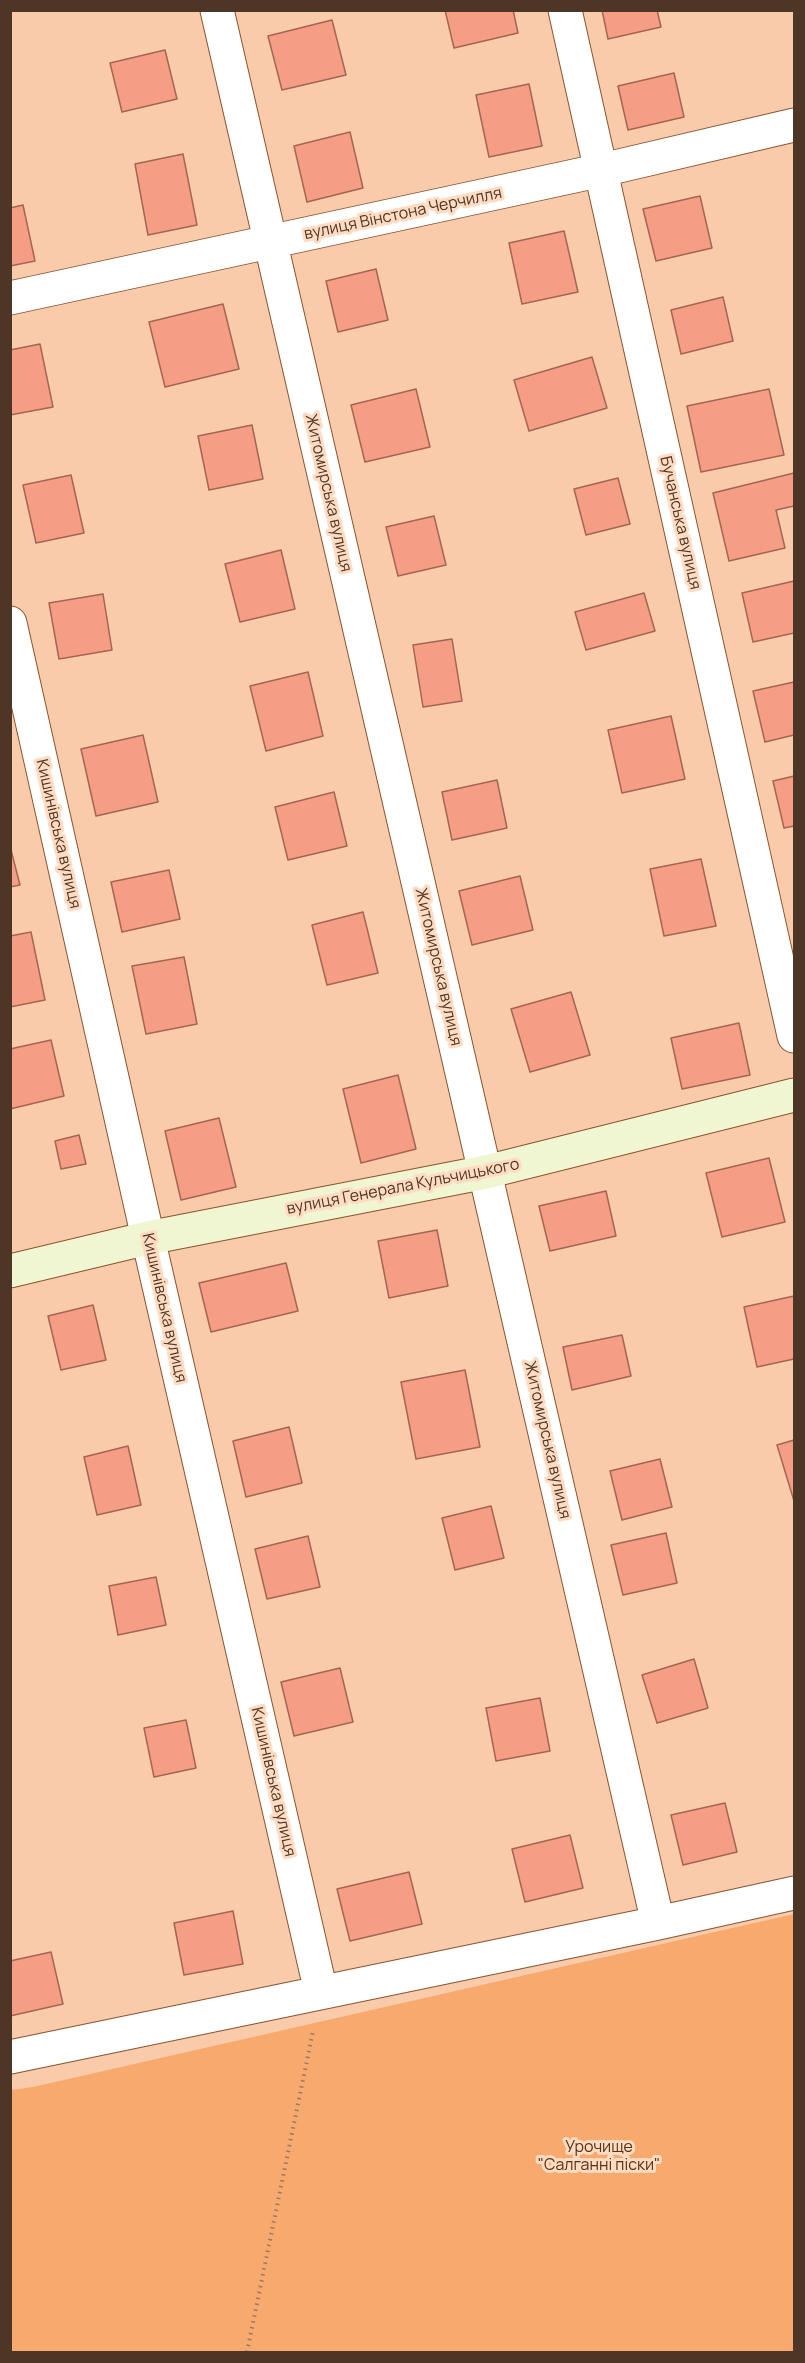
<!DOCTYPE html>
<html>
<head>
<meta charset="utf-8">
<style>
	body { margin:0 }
	#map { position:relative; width:805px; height:2363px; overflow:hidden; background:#facbaa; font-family:Manrope,sans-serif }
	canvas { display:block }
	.frame { position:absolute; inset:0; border:12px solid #4e3626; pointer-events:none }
</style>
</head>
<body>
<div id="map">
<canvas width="805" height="2363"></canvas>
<div class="frame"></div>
</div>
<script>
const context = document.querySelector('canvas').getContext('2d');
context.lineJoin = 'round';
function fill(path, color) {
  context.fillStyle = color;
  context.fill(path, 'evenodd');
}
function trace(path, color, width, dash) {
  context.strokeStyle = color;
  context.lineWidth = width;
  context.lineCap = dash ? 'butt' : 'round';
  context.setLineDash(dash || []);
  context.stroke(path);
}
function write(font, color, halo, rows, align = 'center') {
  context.font = font + ' Manrope,sans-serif';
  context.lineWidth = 6;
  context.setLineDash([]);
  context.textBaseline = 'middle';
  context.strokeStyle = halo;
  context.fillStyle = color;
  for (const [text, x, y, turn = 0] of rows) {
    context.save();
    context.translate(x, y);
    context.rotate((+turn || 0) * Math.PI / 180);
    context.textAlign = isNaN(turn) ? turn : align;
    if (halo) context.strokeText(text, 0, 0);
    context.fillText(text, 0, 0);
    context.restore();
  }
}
fill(new Path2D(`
	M794 1914V2352H11V2090L33 2087Z`), '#f8a96e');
const building = new Path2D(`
	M445 10H513L518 33 454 48Z
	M602 10H657L661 27 608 39Z
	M332 20 346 75 282 90 268 36Z
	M165 50 177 99 122 112 110 63Z
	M674 73 684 117 628 130 618 86Z
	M529 84 542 146 489 157 476 95Z
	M350 132 363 188 307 202 294 146Z
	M183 154 197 225 148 235 135 164Z
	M700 196 712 248 656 261 643 209Z
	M23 205 35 261 10 266V208Z
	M564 231 578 292 522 304 509 243Z
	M376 269 388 320 338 332 326 281Z
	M723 297 733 341 681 354 671 310Z
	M223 304 239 369 165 387 149 322Z
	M40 344 53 407 10 415V350Z
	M592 357 607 408 529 431 514 380Z
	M416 389 430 447 365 462 351 405Z
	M769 389 784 455 701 472 687 406Z
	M252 425 263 479 209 490 198 436Z
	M794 473V506L776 510 785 548 729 561 713 493Z
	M71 475 84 533 36 543 23 485Z
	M618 478 630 524 586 535 574 489Z
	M434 516 446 565 398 576 386 527Z
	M281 550 295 609 240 622 225 564Z
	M794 581V633L753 642 742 593Z
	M644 593 655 631 586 650 575 612Z
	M103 594 112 650 59 659 49 603Z
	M452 639 462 701 423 707 413 645Z
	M308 672 323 736 266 751 250 686Z
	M794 682V735L765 742 753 691Z
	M671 716 685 779 622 793 608 730Z
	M143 735 158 802 96 816 81 749Z
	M794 776V826L784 828 773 781Z
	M497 780 507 828 452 840 442 792Z
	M334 792 347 846 288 860 275 807Z
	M10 846 20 885 10 887Z
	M701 859 716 926 664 936 650 869Z
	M169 870 180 919 122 932 111 882Z
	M520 876 533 930 472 945 459 891Z
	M363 912 378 973 327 985 312 925Z
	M31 932 45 1000 10 1007V936Z
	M184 957 197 1024 146 1034 132 966Z
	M571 992 590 1055 530 1072 511 1009Z
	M739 1023 750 1075 682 1089 671 1038Z
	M51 1040 64 1096 10 1109V1049Z
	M398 1075 416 1149 361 1163 343 1089Z
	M219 1118 236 1187 181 1200 165 1131Z
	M79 1135 86 1164 61 1169 55 1141Z
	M769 1158 785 1222 722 1237 706 1173Z
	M606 1191 616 1236 550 1251 539 1206Z
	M437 1230 448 1286 389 1298 378 1241Z
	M286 1263 298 1311 211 1332 199 1283Z
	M794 1296V1359L757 1367 744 1307Z
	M93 1305 106 1360 61 1370 48 1316Z
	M622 1335 631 1376 572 1390 563 1347Z
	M465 1370 480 1447 416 1459 401 1382Z
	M289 1427 302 1483 246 1497 233 1441Z
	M794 1440V1501L777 1445Z
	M128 1446 141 1505 97 1515 84 1457Z
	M660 1459 672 1507 622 1520 610 1471Z
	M491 1506 504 1558 455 1570 442 1518Z
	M666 1533 677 1583 623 1595 611 1545Z
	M308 1536 320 1587 267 1599 255 1549Z
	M156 1577 166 1625 118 1635 109 1586Z
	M694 1659 708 1708 657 1723 642 1675Z
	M340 1668 353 1722 294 1736 281 1682Z
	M540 1698 550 1751 496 1761 486 1708Z
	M186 1720 196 1768 154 1777 144 1728Z
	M725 1803 737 1852 683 1865 671 1815Z
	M570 1835 583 1888 525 1902 512 1849Z
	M409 1872 422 1924 350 1941 337 1889Z
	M233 1911 243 1964 184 1975 174 1923Z
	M51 1952 63 2004 10 2016V1961Z`);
fill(building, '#f69e85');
trace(building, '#a46553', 1.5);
const street = new Path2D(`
	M217 10 658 1923
	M565 10 794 1036
	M10 298 602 170 794 125
	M10 623 148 1238 321 1992
	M10 2057 658 1923 794 1893`);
const secondary = new Path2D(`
	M10 1271 148 1238 486 1172 794 1095`);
trace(street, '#88552e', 35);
trace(secondary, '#88552e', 35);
trace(new Path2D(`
	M247 2352 313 2031`), '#9c7962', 4, [1.5, 4.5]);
trace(street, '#fff', 33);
trace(secondary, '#f0f5d2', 33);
write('16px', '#4e3626', '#ffdbc2', [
	["вулиця Вінстона Черчилля",403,214,-12],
	["Житомирська вулиця",328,493,77],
	["Бучанська вулиця",680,523,77],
	["Кишинівська вулиця",58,834,77],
	["Житомирська вулиця",438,967,77],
	["вулиця Генерала Кульчицького",403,1187,-11],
	["Кишинівська вулиця",164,1308,77],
	["Житомирська вулиця",547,1440,77],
	["Кишинівська вулиця",273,1782,77]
]);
write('16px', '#573215', '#ffdbc2', [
	["Урочище",599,2148],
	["\"Салганні піски\"",599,2166]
]);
</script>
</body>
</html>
